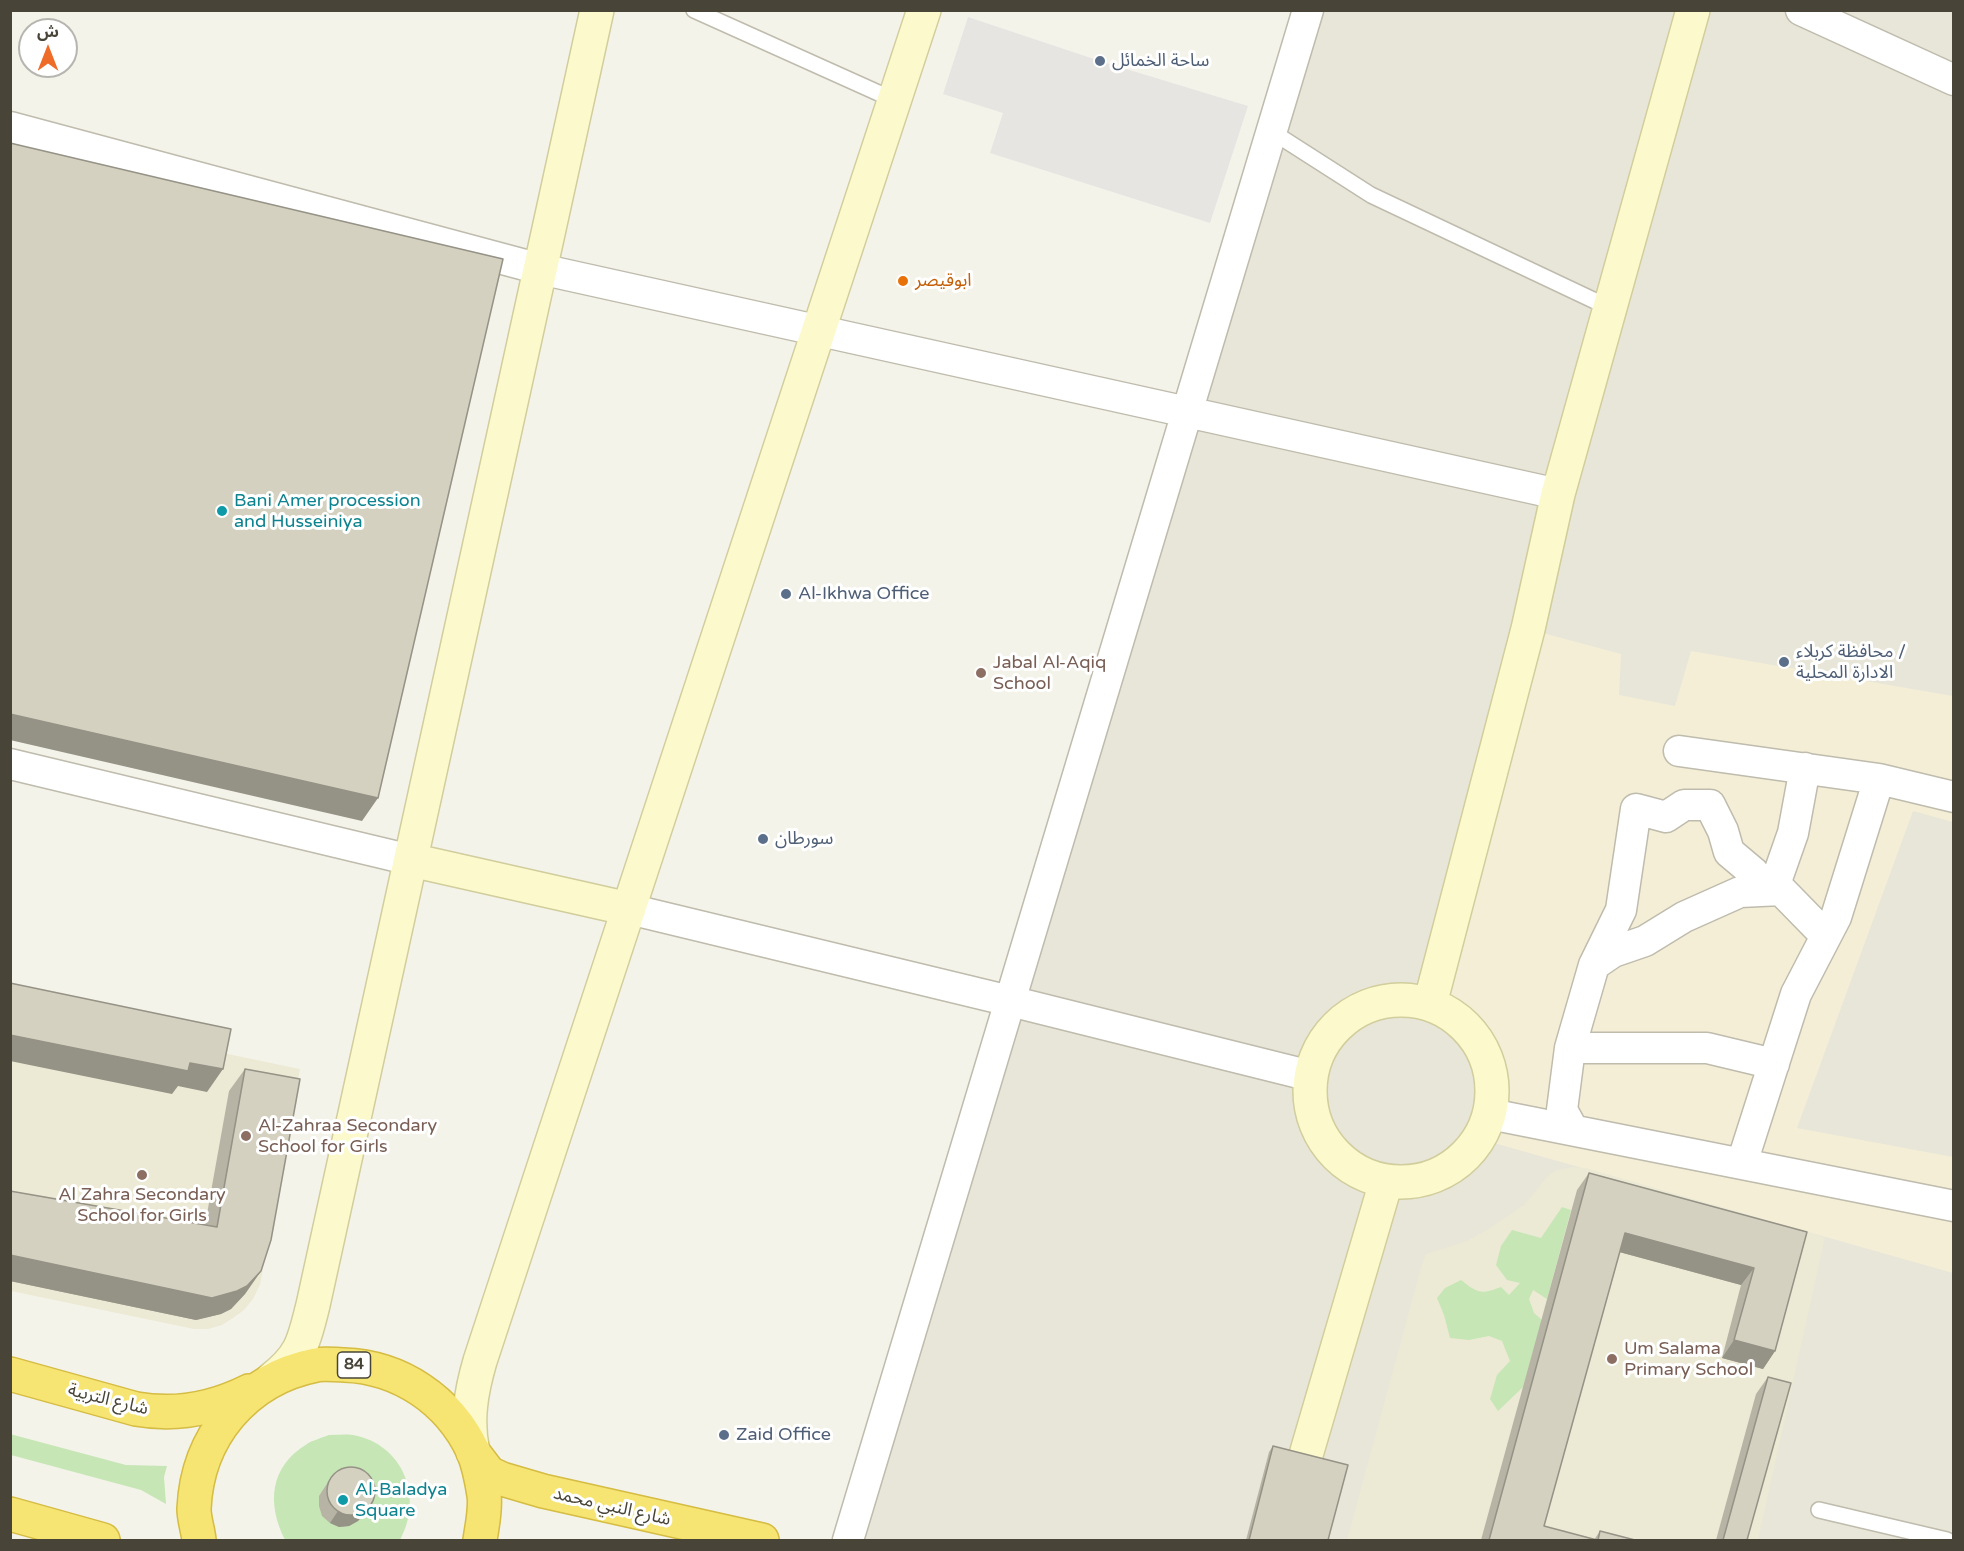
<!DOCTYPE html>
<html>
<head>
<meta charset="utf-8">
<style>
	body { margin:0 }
	#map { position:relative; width:1964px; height:1551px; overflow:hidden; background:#f4f3ea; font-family:"Varela Round","Noto Sans Arabic",sans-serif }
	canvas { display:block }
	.frame { position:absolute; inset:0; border:12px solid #484538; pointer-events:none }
	.north { position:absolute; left:18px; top:18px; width:60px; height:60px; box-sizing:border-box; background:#fff; border:2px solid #b6b5af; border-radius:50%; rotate:0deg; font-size:16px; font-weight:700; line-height:24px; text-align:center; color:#484538 }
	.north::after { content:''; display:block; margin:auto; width:21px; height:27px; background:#ee6c27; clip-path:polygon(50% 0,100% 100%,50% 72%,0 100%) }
</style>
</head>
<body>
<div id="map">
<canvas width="1964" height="1551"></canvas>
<div class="frame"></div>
<div class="north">ش</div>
</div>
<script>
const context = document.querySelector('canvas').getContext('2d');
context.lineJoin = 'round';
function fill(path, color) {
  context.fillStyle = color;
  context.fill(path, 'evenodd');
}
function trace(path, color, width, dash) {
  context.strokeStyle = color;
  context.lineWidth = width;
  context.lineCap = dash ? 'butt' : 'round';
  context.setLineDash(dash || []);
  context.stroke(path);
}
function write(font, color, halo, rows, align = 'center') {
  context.font = font + ' "Varela Round","Noto Sans Arabic",sans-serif';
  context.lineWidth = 6;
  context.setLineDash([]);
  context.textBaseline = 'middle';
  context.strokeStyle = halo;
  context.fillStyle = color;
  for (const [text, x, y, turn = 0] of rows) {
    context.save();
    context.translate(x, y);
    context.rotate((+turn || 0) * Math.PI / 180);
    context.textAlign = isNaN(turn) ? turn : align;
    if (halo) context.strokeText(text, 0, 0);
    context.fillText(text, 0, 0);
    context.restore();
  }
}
fill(new Path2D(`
	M1307 11H1953V1540H848Z`), '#e8e6d8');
fill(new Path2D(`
	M1528 629 1621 654 1619 695 1675 706 1691 651 1953 696V822L1913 811 1797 1128 1953 1157V1273L1480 1139 1490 1114 1493 1087 1487 1060 1474 1036 1455 1017 1430 1004Z`), '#f4eed7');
fill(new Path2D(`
	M11 1009 300 1069 260 1285 253 1299 244 1310 233 1318 222 1325 208 1329H194L11 1291Z
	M1573 1167 1586 1168 1825 1237 1758 1540H1347L1422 1264 1426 1254 1467 1241 1487 1230 1524 1205 1547 1177 1555 1171Z`), '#ecead5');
fill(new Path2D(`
	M1562 1207 1571 1210 1547 1299 1533 1290 1529 1299 1534 1313 1542 1320 1523 1387 1498 1411 1490 1399 1497 1375 1510 1361 1502 1341 1489 1336 1469 1340 1450 1338 1444 1315 1437 1298 1445 1288 1461 1280C1478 1293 1480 1295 1501 1287L1509 1295 1520 1283 1507 1280 1496 1265 1501 1246 1512 1230 1541 1238Z
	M10 1434 126 1465 167 1466 164 1477 166 1504 141 1490 11 1455Z
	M329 1435C337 1435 345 1434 353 1435 403 1444 424 1497 400 1540H285C267 1504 269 1467 307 1444 313 1440 322 1438 329 1435Z`), '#c6e6b5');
fill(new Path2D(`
	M968 17 1100 61 1248 106 1210 223 990 153 1003 113 943 94Z`), '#e6e5e1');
const lane = new Path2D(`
	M694 10 894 100
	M1271 131 1371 195 1610 308
	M1819 1510 1947 1540`);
const street = new Path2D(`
	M1801 10 1954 80
	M10 127 540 269 1558 494
	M1679 751 1879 779
	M10 764 411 860
	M1773 890 1793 833 1805 768
	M629 909 1010 1001 1311 1076
	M1594 965 1621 910 1636 809 1666 817 1684 805H1710L1723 831 1729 852 1754 873 1758 891
	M1570 1048 1594 965 1613 952 1645 941 1684 917 1740 892 1781 890 1826 936
	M1490 1114 1954 1206
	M1573 1130 1562 1110 1570 1048H1707L1774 1064
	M1742 1163 1796 994 1836 917 1879 779 1954 797
	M848 1540 1308 10`);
const secondary = new Path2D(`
	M411 860 629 909
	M1310 1091a91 91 0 1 1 182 0a91 91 0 1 1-182 0Z
	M1430 1004 1528 629 1558 494 1693 10
	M272 1379C302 1356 304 1341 313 1305L597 10
	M473 1452C466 1421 471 1392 480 1361L924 10
	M1281 1540 1386 1182`);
const highway = new Path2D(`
	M10 1374 136 1409C176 1416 213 1409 249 1391
	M473 1452 489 1473 502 1479 543 1491 762 1540
	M10 1514 103 1540
	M199 1540C198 1530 194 1519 194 1509 197 1437 245 1379 316 1365 325 1363 335 1365 344 1365 400 1367 449 1400 473 1451 478 1463 482 1482 484 1495 486 1509 482 1526 480 1540`);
trace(lane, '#bfbcad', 18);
trace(street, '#bfbcad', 33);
trace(secondary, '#d1cd9c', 36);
trace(highway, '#d5bc43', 36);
trace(lane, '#fff', 15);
trace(street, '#fff', 30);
trace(secondary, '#fcfacc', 33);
trace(highway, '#f6e473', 33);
fill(new Path2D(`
	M245 1069 261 1271 245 1294 231 1309 221 1314 196 1320 10 1281V1191L205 1225 229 1091Z
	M1589 1173 1807 1232 1775 1351 1763 1369 1722 1358 1741 1285 1619 1252 1544 1526 1594 1540 1600 1531 1636 1540H1481L1577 1190Z
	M1768 1377 1747 1540H1716L1756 1394Z
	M1273 1446 1328 1540H1246L1269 1452Z
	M332 1476 373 1502 364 1514 358 1521 349 1526 339 1527 330 1523 322 1516 319 1506V1496Z`), '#b7b4a5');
fill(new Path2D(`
	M10 714 378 798 362 821 10 740Z
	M10 1035 190 1063 223 1069 207 1092 178 1086 172 1094 10 1061Z
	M1625 1233 1754 1268 1741 1285 1612 1250Z
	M10 1255 261 1271 245 1294 231 1309 221 1314 196 1320 10 1281Z
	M1734 1340 1775 1351 1763 1369 1722 1358Z
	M373 1502 364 1514 358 1521 349 1526 339 1527 330 1523 338 1511Z`), '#959286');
const building = new Path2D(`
	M10 143 503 259 378 798 10 714Z
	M10 983 231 1029 223 1069 190 1063 188 1071 10 1035Z
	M245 1069 300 1079 271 1240 261 1271 247 1286 237 1291 212 1298 10 1255V1191L217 1227Z
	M1589 1173 1807 1232 1775 1351 1734 1340 1754 1268 1625 1233 1544 1526 1597 1540H1489Z
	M1768 1377 1791 1383 1747 1540H1723Z
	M1273 1446 1348 1465 1328 1540H1249Z
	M327 1491a24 24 0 1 1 48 0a24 24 0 1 1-48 0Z
	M1600 1531 1635 1540H1598Z`);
fill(building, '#d5d1c0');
trace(building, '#959286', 1.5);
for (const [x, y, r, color] of [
	[1100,61,6,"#5c6f8a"],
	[903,281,6,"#e8710a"],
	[222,511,6,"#0f9aa8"],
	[786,594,6,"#5c6f8a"],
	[1784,662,6,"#5c6f8a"],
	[981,673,6,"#8d6e63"],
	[763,839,6,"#5c6f8a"],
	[246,1136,6,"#8d6e63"],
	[142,1175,6,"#8d6e63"],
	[1612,1359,6,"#8d6e63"],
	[724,1435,6,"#5c6f8a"],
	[343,1500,6,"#0f9aa8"]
]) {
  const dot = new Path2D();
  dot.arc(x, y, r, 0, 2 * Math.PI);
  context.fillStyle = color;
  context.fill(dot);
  trace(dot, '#fff', 2);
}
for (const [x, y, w] of [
	[354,1365,33]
]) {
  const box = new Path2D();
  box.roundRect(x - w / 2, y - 13, w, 26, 4.5);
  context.fillStyle = '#fff';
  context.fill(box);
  trace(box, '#484538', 1.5);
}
write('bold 16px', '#484538', null, [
	["84",354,1365]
]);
write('18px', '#4e5e75', '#fff', [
	["ساحة الخمائل",1112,61],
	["Al-Ikhwa Office",798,594],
	["محافظة كربلاء /",1796,652],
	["الادارة المحلية",1796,673],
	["سورطان",775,839],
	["Zaid Office",736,1435]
], 'left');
write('18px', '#c56008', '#fff', [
	["ابوقیصر",915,281]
], 'left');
write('18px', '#0d838f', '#fff', [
	["Bani Amer procession",234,501],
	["and Husseiniya",234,522],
	["Al-Baladya",355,1490],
	["Square",355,1511]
], 'left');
write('18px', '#785e54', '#fff', [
	["Jabal Al-Aqiq",993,663],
	["School",993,684],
	["Al-Zahraa Secondary",258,1126],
	["School for Girls",258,1147],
	["Al Zahra Secondary",142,1195,"center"],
	["School for Girls",142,1216,"center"],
	["Um Salama",1624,1349],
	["Primary School",1624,1370]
], 'left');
write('18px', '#484538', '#fff', [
	["شارع التربية",108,1400,14],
	["شارع النبي محمد",612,1507,13]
]);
</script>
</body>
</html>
